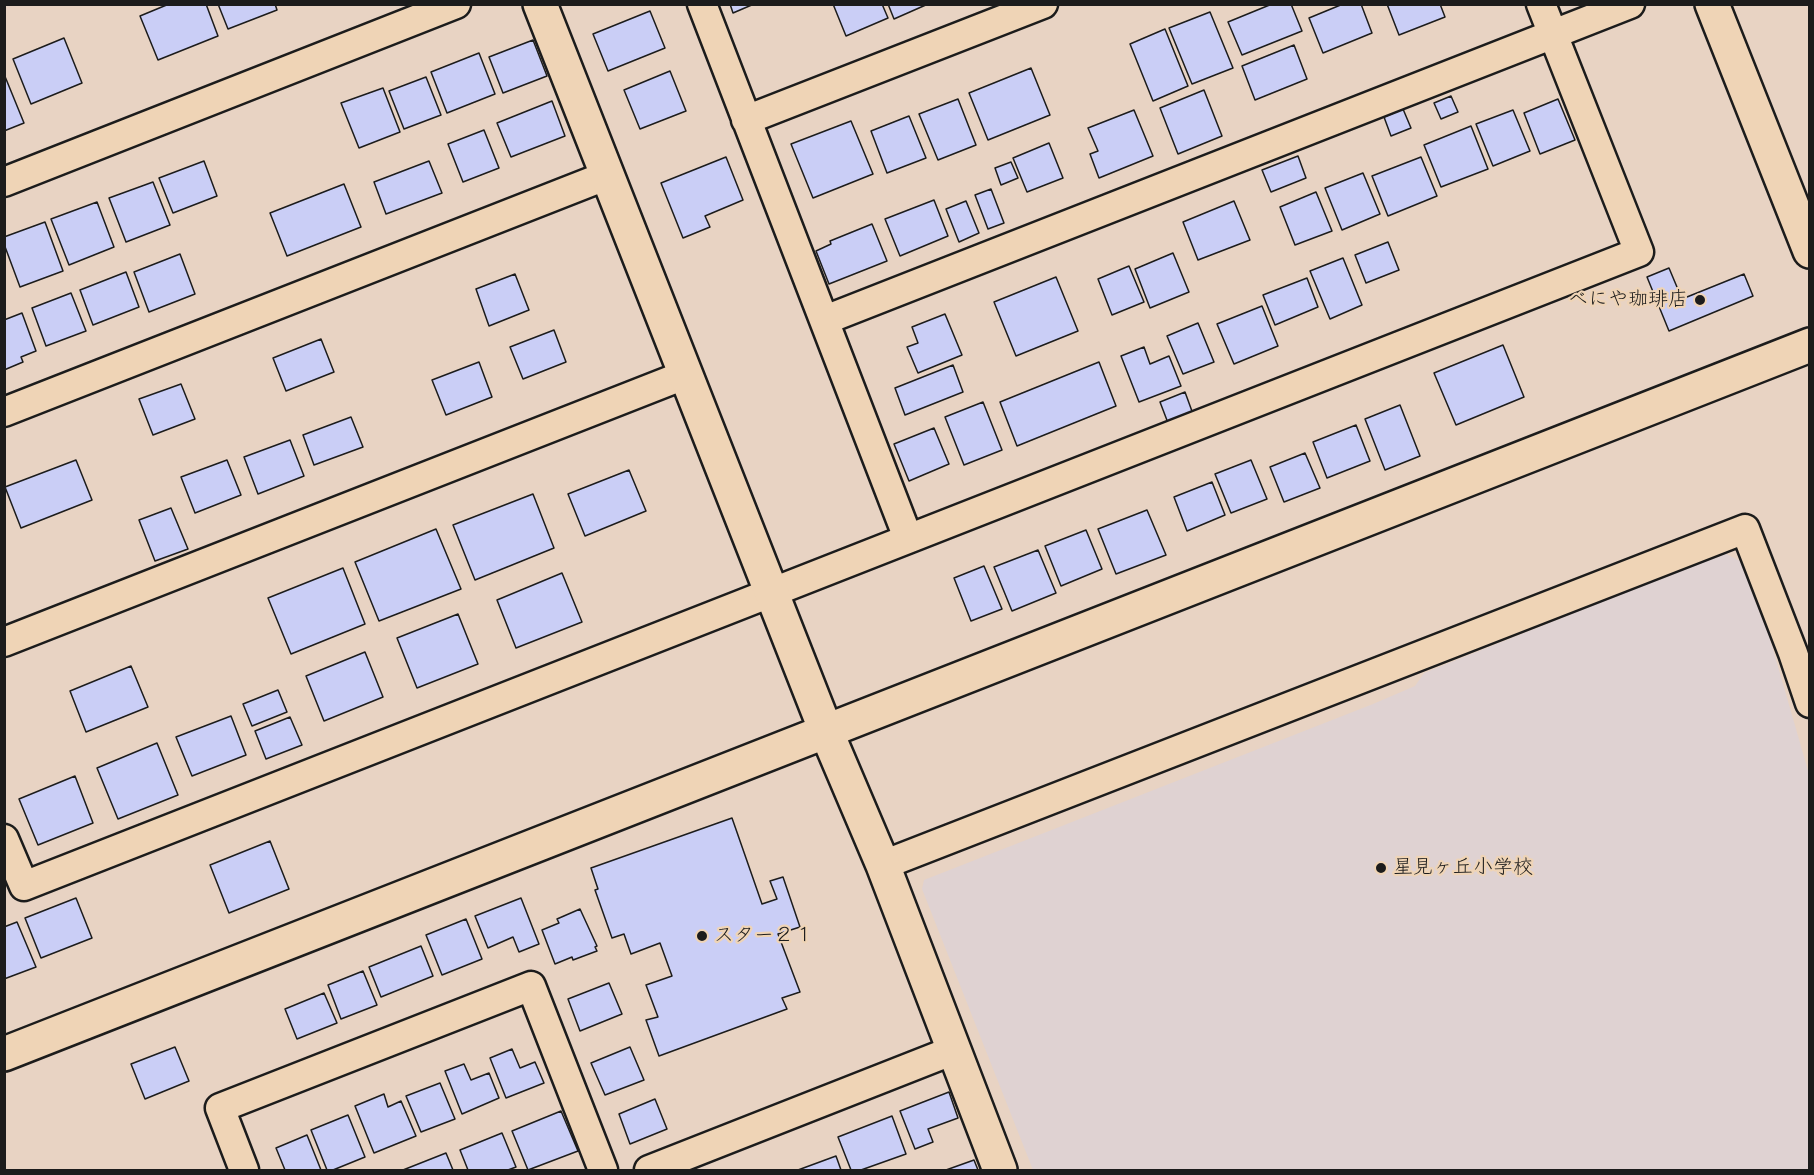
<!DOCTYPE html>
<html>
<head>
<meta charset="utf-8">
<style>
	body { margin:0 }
	#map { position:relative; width:1814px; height:1175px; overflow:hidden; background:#e8d3c3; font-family:Sriracha,sans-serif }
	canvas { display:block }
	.frame { position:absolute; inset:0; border:6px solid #1c1c1c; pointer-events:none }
</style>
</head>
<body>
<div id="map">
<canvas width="1814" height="1175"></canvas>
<div class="frame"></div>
</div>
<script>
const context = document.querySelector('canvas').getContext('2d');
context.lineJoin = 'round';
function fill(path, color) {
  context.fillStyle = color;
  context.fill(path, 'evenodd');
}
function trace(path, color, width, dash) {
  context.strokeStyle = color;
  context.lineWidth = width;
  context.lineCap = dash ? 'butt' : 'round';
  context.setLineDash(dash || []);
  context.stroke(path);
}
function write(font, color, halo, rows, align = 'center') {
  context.font = font + ' Sriracha,"Klee One",sans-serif';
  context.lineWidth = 4.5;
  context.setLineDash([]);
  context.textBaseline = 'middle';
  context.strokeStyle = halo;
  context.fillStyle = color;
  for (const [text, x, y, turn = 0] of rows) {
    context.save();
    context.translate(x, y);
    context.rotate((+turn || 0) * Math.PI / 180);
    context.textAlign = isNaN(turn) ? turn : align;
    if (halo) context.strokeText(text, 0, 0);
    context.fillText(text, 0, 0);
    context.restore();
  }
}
fill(new Path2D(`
	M1724 553 1740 561 1770 639 1809 774V1170H1033L922 889 924 880 1373 704 1415 686 1424 673Z`), '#dfd2d2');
const building = new Path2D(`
	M169 4H206L218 36 158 60 140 16Z
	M218 4H275L277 10 228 29Z
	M730 4H754L733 13Z
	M833 4H882L888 18 846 36Z
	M888 4H928L894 19Z
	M1272 4H1291L1302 31 1242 55 1228 22Z
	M1343 4H1361L1372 33 1323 53 1309 18Z
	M1387 4H1440L1445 17 1399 35Z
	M650 11 665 48 608 71 593 34Z
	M1210 12 1233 68 1192 84 1169 28Z
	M1165 29 1188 86 1153 101 1130 44Z
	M64 38 82 83 31 104 13 59Z
	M533 40 547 76 503 93 489 57Z
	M1294 45 1307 79 1255 100 1242 66Z
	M479 53 495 94 447 113 431 72Z
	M1031 68 1050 115 988 140 969 93Z
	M670 71 686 111 640 129 624 90Z
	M4 74 24 123 4 131Z
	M426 77 441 115 404 129 389 91Z
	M383 88 400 132 359 148 341 103Z
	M1204 90 1222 136 1178 154 1160 108Z
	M1451 96 1458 112 1441 119 1434 103Z
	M958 99 976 145 938 160 919 114Z
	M1558 99 1575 140 1540 154 1524 113Z
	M552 101 565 136 511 157 497 123Z
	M1403 109 1411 128 1391 136 1384 117Z
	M1134 110 1153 156 1099 178 1090 154 1098 151 1088 128Z
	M1513 110 1530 151 1493 166 1476 124Z
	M909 116 926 158 887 173 871 131Z
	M851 121 873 174 813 198 791 144Z
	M1471 126 1488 169 1441 187 1424 145Z
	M484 130 499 168 463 182 448 144Z
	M1049 143 1063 178 1027 192 1013 158Z
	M1298 156 1306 178 1271 192 1262 170Z
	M726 157 743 200 705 216 710 227 683 238 661 183Z
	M1421 157 1437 196 1388 216 1372 176Z
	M204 161 217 196 173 213 159 178Z
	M429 161 442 193 386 214 374 182Z
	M1011 162 1018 178 1001 185 995 168Z
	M1363 173 1380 214 1342 230 1325 188Z
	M153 182 170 225 126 242 109 198Z
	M344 184 361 227 287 256 270 213Z
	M991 189 1004 223 988 229 975 195Z
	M1316 192 1332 231 1295 245 1280 207Z
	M934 200 948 236 900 256 885 219Z
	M966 201 979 233 959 242 946 209Z
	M1234 201 1250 240 1198 260 1183 222Z
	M97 202 114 247 69 265 51 219Z
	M45 222 63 271 20 287 4 244V237Z
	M872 224 887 261 829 284 816 251 831 244 830 241Z
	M1388 242 1399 270 1366 283 1355 255Z
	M1173 253 1189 292 1150 308 1135 269Z
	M180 254 195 294 149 312 134 272Z
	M1343 258 1362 305 1330 319 1310 271Z
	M1129 266 1144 302 1112 315 1098 279Z
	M1669 268 1682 299 1744 274 1753 296 1669 331 1647 277Z
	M126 272 139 307 93 325 80 290Z
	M515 274 529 310 489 326 476 289Z
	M1056 277 1078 331 1016 356 994 302Z
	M1307 278 1318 307 1275 325 1263 295Z
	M71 293 86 331 46 346 32 308Z
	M1262 306 1278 346 1234 364 1217 324Z
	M22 313 36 351 21 357 23 362 4 370V320Z
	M945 314 962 355 918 373 907 347 918 343 912 327Z
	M1198 323 1214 362 1183 374 1167 336Z
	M554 330 566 362 523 379 510 347Z
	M321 339 334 372 286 391 273 358Z
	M1503 345 1524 397 1456 425 1434 373Z
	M1144 347 1150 364 1169 356 1181 386 1139 402 1121 356Z
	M479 362 492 397 446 415 432 380Z
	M1099 362 1116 406 1017 446 1000 402Z
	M953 365 963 392 905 415 895 388Z
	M181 384 195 419 153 435 139 399Z
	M1185 392 1193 414 1168 423 1160 402Z
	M983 402 1002 450 964 465 945 417Z
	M1400 405 1420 456 1385 470 1365 419Z
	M351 417 363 447 314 465 303 435Z
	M1356 425 1370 461 1327 478 1313 442Z
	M934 428 949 464 909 481 894 444Z
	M290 440 304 476 258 494 244 457Z
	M1305 453 1320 488 1284 502 1270 467Z
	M76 460 92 500 21 528 5 487Z
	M227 460 241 495 195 513 181 477Z
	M1251 460 1267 499 1231 513 1215 474Z
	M629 470 646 511 585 536 568 494Z
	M1212 482 1225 515 1187 531 1174 497Z
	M533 494 554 548 475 580 453 525Z
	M171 508 188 549 155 561 139 520Z
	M1147 510 1166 555 1116 574 1098 529Z
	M436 529 461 589 379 621 355 562Z
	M1086 530 1102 569 1061 586 1045 546Z
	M1038 550 1056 593 1012 611 994 567Z
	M984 566 1002 609 971 621 954 578Z
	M343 568 365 624 291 654 268 598Z
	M562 573 582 622 516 648 497 600Z
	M458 614 478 664 417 688 397 638Z
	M365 652 383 697 324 721 306 676Z
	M131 666 148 707 86 732 70 691Z
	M278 690 287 712 252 726 243 704Z
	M231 716 246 755 192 776 176 737Z
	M290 717 302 745 266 759 255 731Z
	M157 743 178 795 118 819 97 768Z
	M75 776 93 823 38 845 19 799Z
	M732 818 762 904 777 899 770 881 783 877 800 927 778 934 800 992 782 998 787 1009 659 1056 646 1020 658 1017 646 985 672 976 660 943 631 954 624 934 612 938 595 890 598 889 591 868Z
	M270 841 289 889 229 913 210 865Z
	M76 898 92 938 41 958 25 918Z
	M521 898 539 944 519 952 513 937 488 948 475 916Z
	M580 909 597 946 595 947 597 951 573 960 572 957 555 964 542 930 559 923 557 919Z
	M466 919 482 959 442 975 426 935Z
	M17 922 36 967 4 979V927Z
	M421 946 433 976 381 997 369 967Z
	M363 971 377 1005 341 1019 328 985Z
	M609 983 622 1014 580 1031 568 999Z
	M324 993 337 1023 297 1039 285 1009Z
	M175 1047 189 1081 145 1099 131 1064Z
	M630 1047 644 1080 605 1095 591 1063Z
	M512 1049 520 1068 535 1062 544 1083 506 1098 490 1058Z
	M464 1064 471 1080 489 1073 499 1098 462 1114 445 1071Z
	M440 1083 455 1119 421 1132 406 1096Z
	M949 1092 958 1118 928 1129 933 1142 915 1149 900 1111Z
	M384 1094 388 1107 401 1101 416 1136 374 1153 355 1106Z
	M655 1099 667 1129 630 1144 619 1114Z
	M561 1111 578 1151 528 1170 512 1131Z
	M348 1115 365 1157 333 1170H327L311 1130Z
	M892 1116 906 1154 861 1170H851L838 1137Z
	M502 1133 516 1167 508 1170H468L460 1150Z
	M307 1135 321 1170H285L276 1148Z
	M446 1153 453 1170H403Z
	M836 1156 841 1170H798Z
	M974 1160 978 1170H946Z`);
fill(building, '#cacef6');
trace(building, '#1c1c1c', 1.5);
const street = new Path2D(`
	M702 4 908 538
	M746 120 1043 4
	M4 182 456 4
	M825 320 1630 4
	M4 412 608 175
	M4 642 687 374
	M4 839 24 886 1639 252 1541 4
	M883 865 1745 529 1793 653 1810 703
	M244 1170 220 1108 531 986 603 1170
	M649 1170 954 1050`);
const secondary = new Path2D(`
	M540 4 826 731 883 865 1000 1170
	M1712 4 1810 251
	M4 1054 1810 345`);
trace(street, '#1c1c1c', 33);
trace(secondary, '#1c1c1c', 38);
trace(street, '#efd4b6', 28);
trace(secondary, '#efd4b6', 33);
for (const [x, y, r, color] of [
	[1700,300,6,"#1c1c1c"],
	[1381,868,6,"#1c1c1c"],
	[702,936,6,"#1c1c1c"]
]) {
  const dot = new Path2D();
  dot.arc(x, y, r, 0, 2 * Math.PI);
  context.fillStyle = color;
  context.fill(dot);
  trace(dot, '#efd4b6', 2);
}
write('20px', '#1c1c1c', '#efd4b6', [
	["べにや珈琲店",1688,300,"right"],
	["星見ヶ丘小学校",1393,868],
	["スター２１",714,936]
], 'left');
</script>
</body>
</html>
